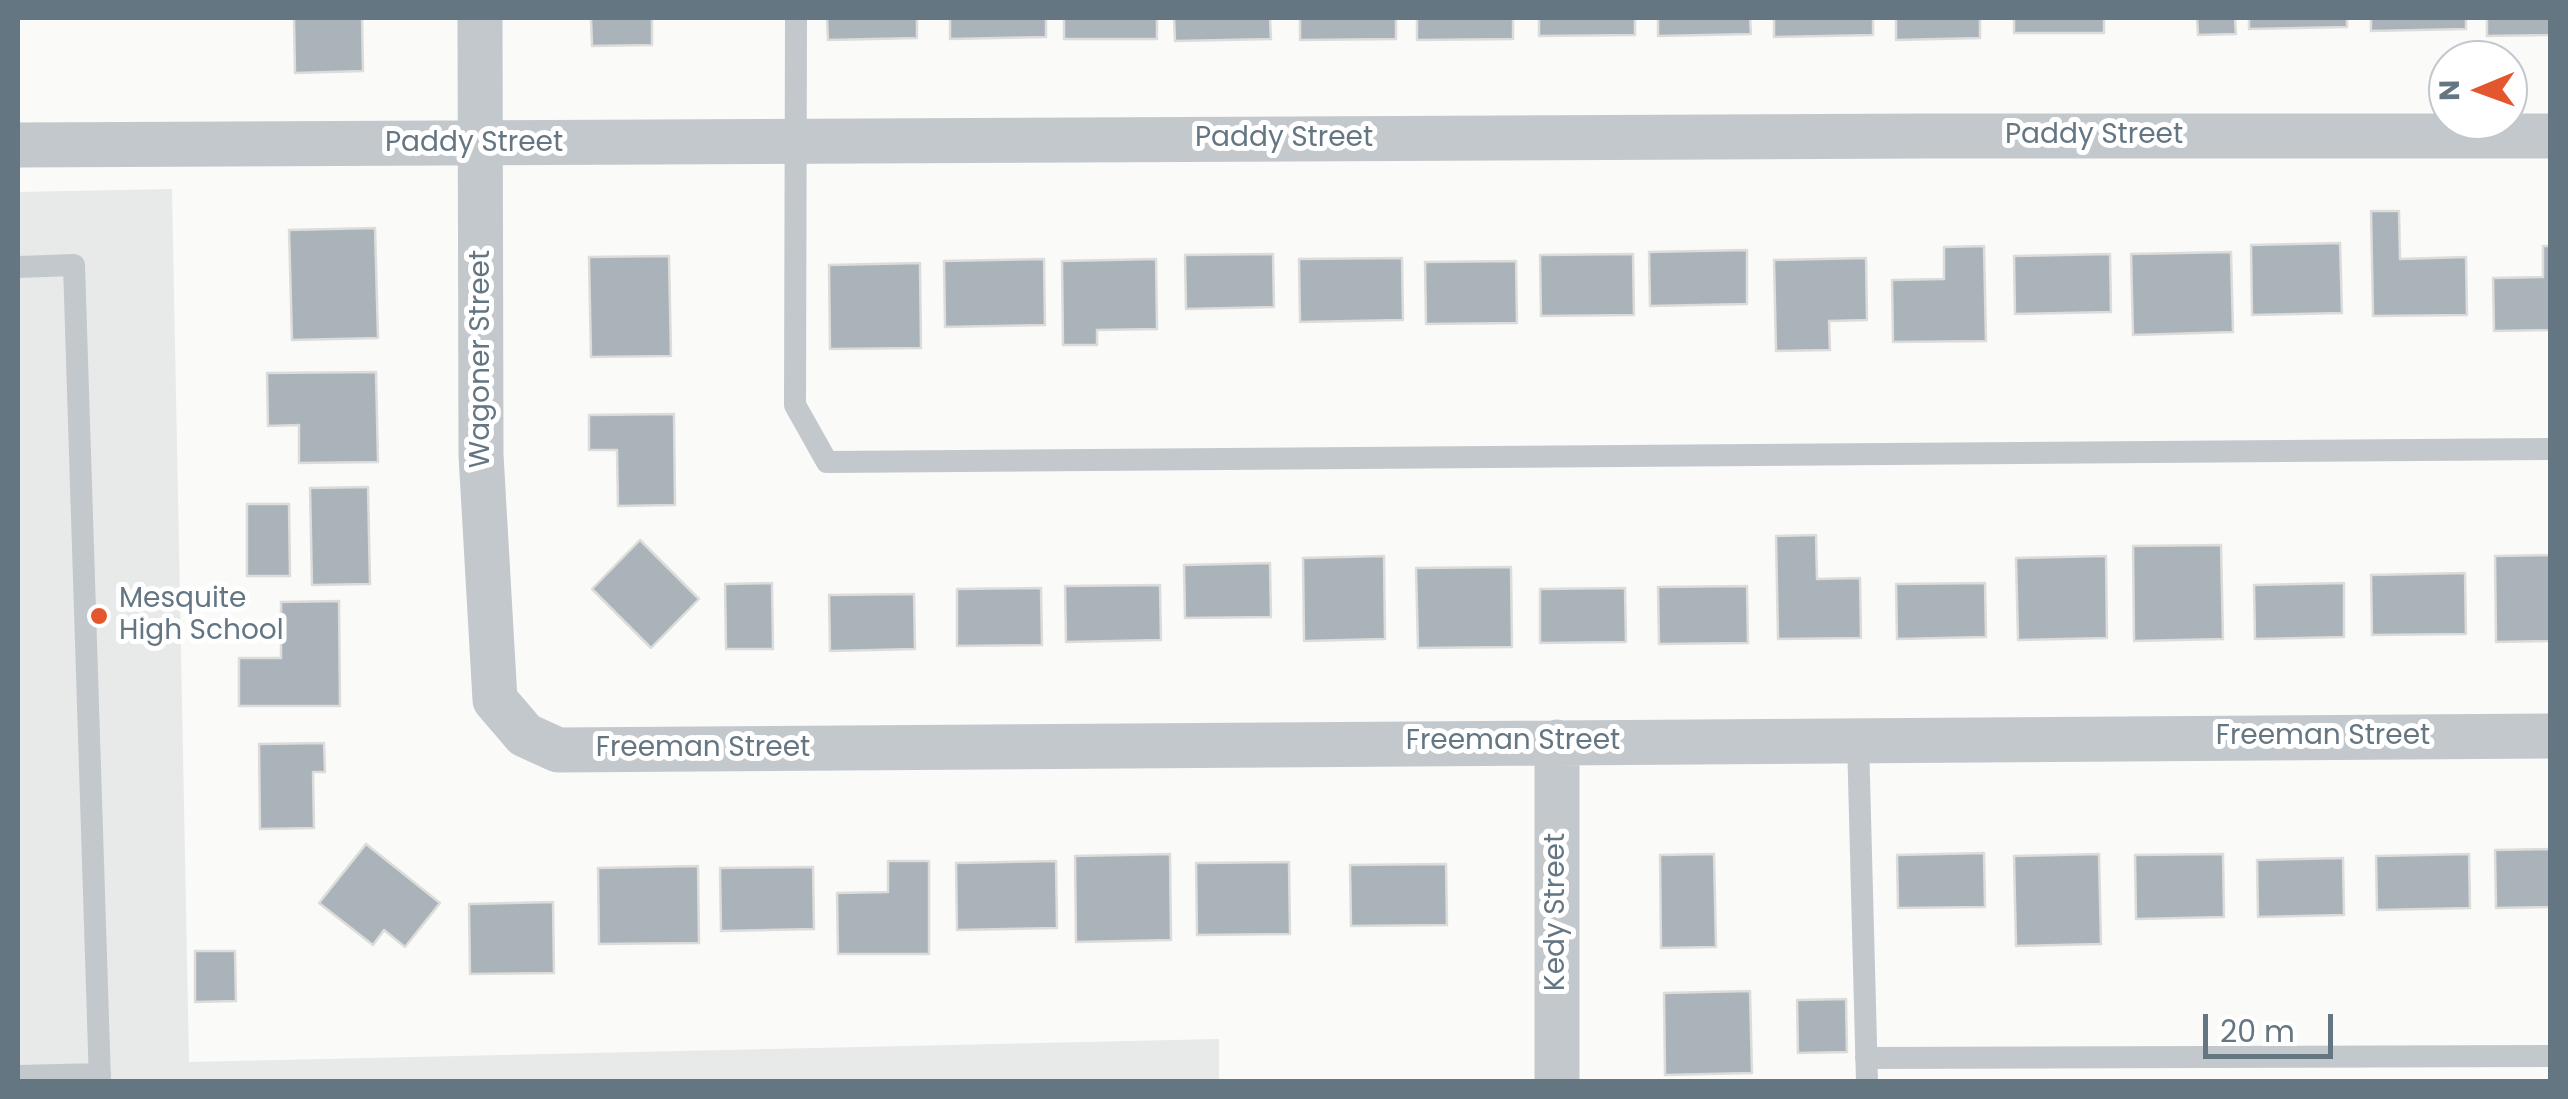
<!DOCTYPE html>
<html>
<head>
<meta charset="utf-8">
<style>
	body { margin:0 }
	#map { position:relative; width:2568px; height:1099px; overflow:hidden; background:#fafaf8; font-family:Poppins,sans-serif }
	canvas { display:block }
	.frame { position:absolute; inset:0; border:20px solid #657683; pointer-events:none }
	.north { position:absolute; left:2428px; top:40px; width:100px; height:100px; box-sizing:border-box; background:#fff; border:2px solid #c1c8cd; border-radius:50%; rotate:269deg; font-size:28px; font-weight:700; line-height:40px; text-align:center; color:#657683 }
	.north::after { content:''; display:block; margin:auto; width:35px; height:45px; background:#e4572e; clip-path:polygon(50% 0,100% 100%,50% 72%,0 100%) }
	.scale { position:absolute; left:2203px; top:1014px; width:130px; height:45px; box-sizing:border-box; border:5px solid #657683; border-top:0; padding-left:12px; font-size:30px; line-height:35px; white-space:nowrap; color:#657683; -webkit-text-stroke:8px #fff; paint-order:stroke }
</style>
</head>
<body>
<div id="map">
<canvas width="2568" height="1099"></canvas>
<div class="frame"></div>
<div class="north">N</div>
<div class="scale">20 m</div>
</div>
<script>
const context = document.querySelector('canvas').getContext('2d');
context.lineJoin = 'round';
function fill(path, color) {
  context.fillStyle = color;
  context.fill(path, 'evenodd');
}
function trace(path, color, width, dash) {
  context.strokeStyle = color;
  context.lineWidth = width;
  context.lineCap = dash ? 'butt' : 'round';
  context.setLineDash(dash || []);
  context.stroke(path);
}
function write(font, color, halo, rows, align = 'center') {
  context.font = font + ' Poppins,sans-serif';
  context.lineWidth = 10;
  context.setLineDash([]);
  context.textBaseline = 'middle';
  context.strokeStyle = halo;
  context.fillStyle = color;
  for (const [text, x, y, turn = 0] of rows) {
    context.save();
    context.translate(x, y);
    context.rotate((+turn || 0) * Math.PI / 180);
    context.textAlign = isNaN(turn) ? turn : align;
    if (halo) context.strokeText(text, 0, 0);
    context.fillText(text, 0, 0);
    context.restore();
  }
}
fill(new Path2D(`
	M172 189 189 1062 1219 1039V1081H18V192Z`), '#e8e9e9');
const building = new Path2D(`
	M294 18H362L363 71 295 73Z
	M591 18H652V45L592 46Z
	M827 18H917V38L828 40Z
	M950 18H1046V37L950 39Z
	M1064 18H1157V39H1064Z
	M1174 18H1270L1271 39 1175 41Z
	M1300 18H1396V39L1300 40Z
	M1417 18H1513V39L1417 40Z
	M1539 18H1635V35L1539 36Z
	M1658 18H1750L1751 34 1658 36Z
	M1774 18H1873V35L1774 37Z
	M1896 18H1980V38L1896 40Z
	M2014 18H2104V33H2014Z
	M2197 18H2235L2236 34 2198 35Z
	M2249 18H2347V27L2249 29Z
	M2371 18H2466V29L2371 31Z
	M2487 18H2550V35L2487 36Z
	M2371 211H2399L2400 259 2466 257 2467 315 2373 316Z
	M375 228 378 338 292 340 289 230Z
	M2340 243 2342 313 2252 315 2251 245Z
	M1984 246 1986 341 1893 342 1892 280 1944 279V247Z
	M2543 246H2550V330L2494 331 2493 278 2543 277Z
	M1747 250V304L1650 306 1649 252Z
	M2231 252 2233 332 2133 335 2131 254Z
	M1273 254 1274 307 1186 309 1185 255Z
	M1633 254 1634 315 1541 316 1540 255Z
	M2110 254 2111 312 2015 314 2014 256Z
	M669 256 671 356 591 357 589 257Z
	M1402 258 1403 320 1300 322 1299 259Z
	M1866 258 1867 320 1829 321 1830 350 1776 351 1774 260Z
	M1044 259 1045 325 945 327 944 261Z
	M1156 259 1157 329 1097 330V345H1063L1062 261Z
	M1516 261 1517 323 1426 324 1425 262Z
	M920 263 921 348 830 349 829 265Z
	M376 372 378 462 299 463V425L268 426 267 373Z
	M674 414 675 505 618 506 617 450H589V415Z
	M368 487 370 584 312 585 310 488Z
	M247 504H289L290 576H247Z
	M1816 535 1817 579 1860 578 1861 638 1778 639 1776 536Z
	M640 540 699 599 651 648 592 589Z
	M2221 545 2223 639 2134 641 2133 546Z
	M2550 555V641L2496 642 2495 556Z
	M1384 556 1385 639 1304 641 1303 558Z
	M2106 556 2107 638 2018 640 2016 558Z
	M1270 563 1271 617 1185 618 1184 565Z
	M1511 567 1512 647 1418 648 1416 568Z
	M2465 573 2466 634 2372 635 2371 575Z
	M772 583 773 649H726L725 584Z
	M1985 583 1986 637 1897 639 1896 584Z
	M2344 583V637L2255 639 2254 585Z
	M1160 585 1161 640 1066 642 1065 586Z
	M1747 586 1748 643 1659 644 1658 587Z
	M1041 588 1042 645 957 646V589Z
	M1625 588 1626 642 1540 643V589Z
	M914 594 915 649 830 651 829 595Z
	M339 601 340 706H239V658H281V602Z
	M324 743 325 772H313L314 828 260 829 259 744Z
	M366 844 440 903 405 947 384 930 373 945 319 903Z
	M2550 849V907L2496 908 2495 850Z
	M1984 853 1985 907 1898 908 1897 855Z
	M1170 854 1171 940 1076 942 1075 856Z
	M1714 854 1716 947 1661 948 1660 855Z
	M2099 854 2101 944 2016 946 2014 856Z
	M2223 854 2224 917 2136 919 2135 855Z
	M2469 854 2470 908 2377 910 2376 856Z
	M2343 858 2344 915 2258 917 2257 860Z
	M888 861H929V954H838L837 893 888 892Z
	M1056 861 1057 928 957 930 956 863Z
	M1289 862 1290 934 1197 935 1196 863Z
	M1446 864 1447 925 1351 926 1350 865Z
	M698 866 699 943 599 944 598 868Z
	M813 867 814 929 721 931 720 868Z
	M553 902 554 973 470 974 469 904Z
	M195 951H235L236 1001 195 1002Z
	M1750 991 1752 1073 1665 1075 1664 993Z
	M1846 999 1847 1052 1798 1053 1797 1000Z`);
fill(building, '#aab3b9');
trace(building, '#dcdcda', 2.5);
trace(new Path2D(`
	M796 18 795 405 827 462 2550 449
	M18 267 74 265 100 1082
	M1858 740 1867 1082
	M1866 1058 2550 1056
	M18 1076 100 1074`), '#c3c8cc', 22);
trace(new Path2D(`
	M480 18 481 455 495 700 525 735 558 750 2550 736
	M18 145 1925 136H2550
	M1557 1082V742`), '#c3c8cc', 45);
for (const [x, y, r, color] of [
	[99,616,10,"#e4572e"]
]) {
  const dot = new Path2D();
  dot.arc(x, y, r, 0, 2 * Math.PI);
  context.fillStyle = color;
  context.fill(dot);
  trace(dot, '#fff', 4);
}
write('28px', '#657683', '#fff', [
	["Paddy Street",2094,136],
	["Paddy Street",1284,139],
	["Paddy Street",474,144],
	["Wagoner Street",482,359,-90],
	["Freeman Street",2323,737],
	["Freeman Street",1513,742],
	["Freeman Street",703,749],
	["Kedy Street",1557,912,-90]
]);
write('28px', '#657683', '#fff', [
	["Mesquite",119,600],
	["High School",119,632]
], 'left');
</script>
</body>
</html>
